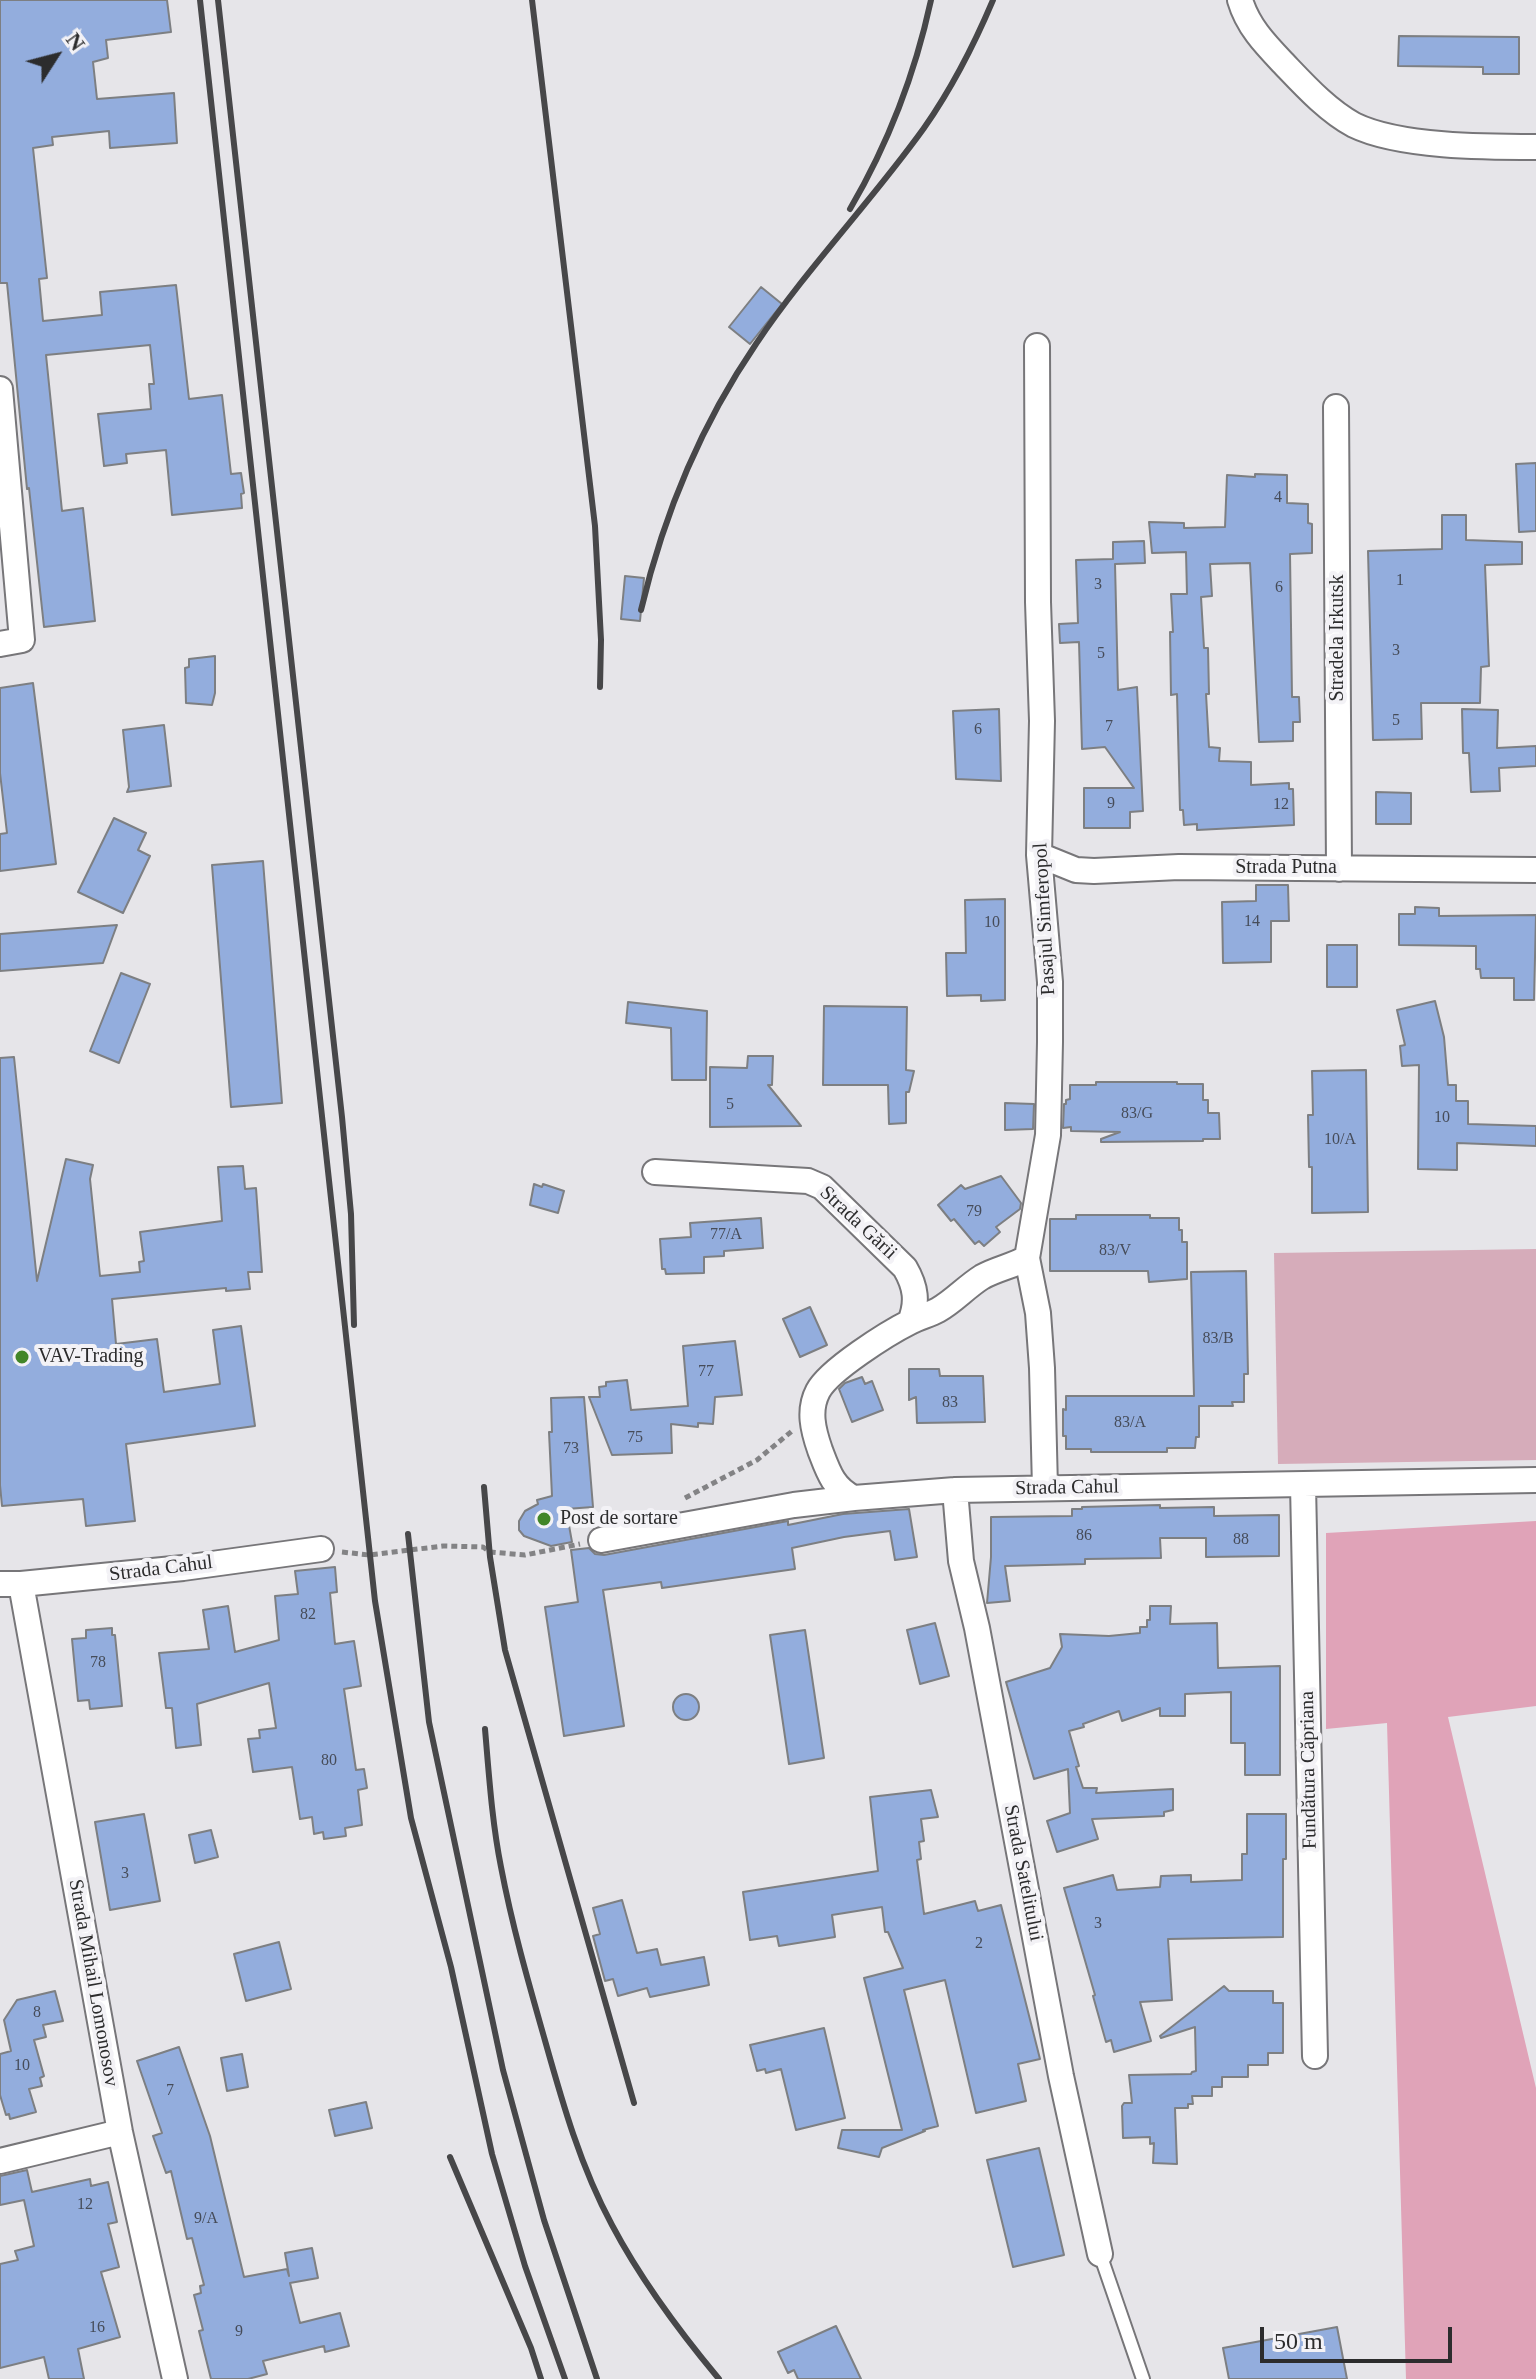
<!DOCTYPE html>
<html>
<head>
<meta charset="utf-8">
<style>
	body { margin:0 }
	#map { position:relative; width:1536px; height:2379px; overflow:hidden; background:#e6e5e9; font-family:"Times New Roman",serif }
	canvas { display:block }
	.north { position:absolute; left:16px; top:16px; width:80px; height:80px; -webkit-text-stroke:6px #f3f2f6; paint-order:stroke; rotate:54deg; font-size:22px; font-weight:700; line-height:32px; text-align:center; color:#2c2c2d }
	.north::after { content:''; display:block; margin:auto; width:28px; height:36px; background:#2c2c2d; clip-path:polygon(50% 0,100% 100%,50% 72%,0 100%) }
	.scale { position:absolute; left:1260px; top:2327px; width:192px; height:36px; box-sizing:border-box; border:4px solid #2c2c2d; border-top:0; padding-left:10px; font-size:24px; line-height:28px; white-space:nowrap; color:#2c2c2d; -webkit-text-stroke:6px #f3f2f6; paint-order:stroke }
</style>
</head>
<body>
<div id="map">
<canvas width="1536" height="2379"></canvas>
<div class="north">N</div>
<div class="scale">50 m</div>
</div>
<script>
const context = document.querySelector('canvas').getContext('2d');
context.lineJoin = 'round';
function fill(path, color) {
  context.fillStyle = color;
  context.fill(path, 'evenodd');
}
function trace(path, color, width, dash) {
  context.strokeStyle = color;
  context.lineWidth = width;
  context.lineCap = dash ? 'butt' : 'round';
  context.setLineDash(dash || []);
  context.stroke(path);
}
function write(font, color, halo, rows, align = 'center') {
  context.font = font + ' "Times New Roman",serif';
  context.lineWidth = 8;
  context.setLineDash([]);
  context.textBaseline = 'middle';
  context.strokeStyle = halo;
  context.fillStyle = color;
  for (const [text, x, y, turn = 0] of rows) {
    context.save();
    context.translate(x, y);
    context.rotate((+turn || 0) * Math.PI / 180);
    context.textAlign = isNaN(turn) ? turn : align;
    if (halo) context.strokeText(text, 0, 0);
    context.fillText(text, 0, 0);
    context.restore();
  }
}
fill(new Path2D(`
	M1536 1249V1460L1278 1464 1274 1253Z`), '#d6acba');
fill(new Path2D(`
	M1536 1521V1706L1448 1717 1536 2088V2379H1406L1387 1723 1326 1729V1533Z`), '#e0a3b8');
const building = new Path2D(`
	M0 0H167L171 32 106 40 108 58 93 62 97 99 174 93 177 143 110 148 109 131 52 137 53 145 33 148 47 278 39 279 43 321 102 315 100 292 176 285 189 399 222 395 231 474 241 473 244 493 241 494 242 508 172 515 166 450 126 454 127 463 104 466 98 414 151 409 149 384H154L150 345 46 355 62 511 83 508 95 621 44 627 29 488 27 489 7 283H0Z
	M1399 36 1519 37V74H1483V67L1398 66Z
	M761 287 782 304 750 344 729 327Z
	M1536 463V531L1519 532 1516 464Z
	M1255 474 1287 475V503L1308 504V523L1312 524V553L1290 554 1292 697H1299L1300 722H1293V741L1259 742 1250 563 1210 564 1212 596 1201 597 1204 648H1208L1209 694H1206L1209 747 1220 748 1219 761 1251 762V785L1289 783V789H1293L1294 825 1197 830V824L1184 825 1183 810H1180L1177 694 1171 695 1170 632H1173L1171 594H1187L1186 552 1152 553 1149 522 1184 523V528L1225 527 1227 475 1255 477Z
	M1442 515H1466V540L1522 542V564L1485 565 1489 666 1481 667 1480 703H1421L1422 739 1373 740 1368 551 1442 549Z
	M1144 541 1145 563 1115 564 1118 690 1137 687 1143 811 1130 812V828H1084V788H1134L1105 747 1082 749 1079 642 1060 643 1059 624 1078 623 1076 560 1113 559V542Z
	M625 576 644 578 640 621 621 619Z
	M215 656V693L212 705 186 703 185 668 189 667V659Z
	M33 683 56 864 0 871V834L7 833 0 773V688Z
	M999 709 1001 781 956 779 953 711Z
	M1462 709 1498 710 1497 748 1536 746V766L1499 768 1500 791 1471 792 1469 753H1463Z
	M164 725 171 786 127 792 129 787 123 730Z
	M1376 792 1411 793V824H1376Z
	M114 818 146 833 138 850 150 856 123 913 78 892Z
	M263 861 282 1103 231 1107 212 865Z
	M1256 885H1288L1289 921H1271V962L1223 963 1222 902 1256 901Z
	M1005 899V1000L981 1001V995L947 996 946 953H966L965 900Z
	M1415 907 1439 908V916L1536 915 1534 1000H1514V978H1481L1480 969H1476V946L1399 945V914H1415Z
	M117 925 103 963 0 971V934Z
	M1327 945H1357V987H1327Z
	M121 973 150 984 119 1063 90 1051Z
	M1435 1001 1444 1037 1448 1085H1456V1101H1468V1124L1536 1126V1146L1457 1143V1170L1418 1169 1419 1065 1402 1066 1400 1046 1405 1045 1397 1010Z
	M628 1002 707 1011 706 1080H672L671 1028 626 1023Z
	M824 1006 907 1007 906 1070 914 1071 909 1092H906V1123L889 1124 888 1085H823Z
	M748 1056H773L772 1085H768L801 1126 710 1127V1067L747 1068Z
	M14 1057 37 1281 66 1159 93 1165 90 1179 100 1276 140 1272 139 1262 144 1261 140 1232 222 1221 218 1167 243 1166 245 1189 256 1188 262 1272H248L250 1289 226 1291V1288L112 1299 116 1344 157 1339 164 1392 220 1384 213 1330 241 1326 255 1426 126 1444 135 1521 86 1526 83 1499 2 1506 0 1485V1058Z
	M1366 1070 1368 1212 1312 1213V1167H1309L1308 1115H1313L1312 1071Z
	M1096 1082H1177V1084H1203V1100H1208V1113H1219L1220 1139H1203V1141L1101 1142V1139L1120 1132 1071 1131V1127L1063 1128 1064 1104H1066V1100L1070 1099V1085H1096Z
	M1005 1103 1034 1104 1033 1129 1005 1130Z
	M1001 1176 1021 1203 1020 1209 996 1227 1000 1232 984 1246 979 1241 975 1244 954 1219 951 1221 938 1205 961 1185 965 1189Z
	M534 1184 542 1187 543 1184 564 1191 558 1213 530 1205Z
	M1076 1215H1150V1218H1179V1230H1182V1242H1187V1279L1149 1282 1148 1271H1050V1219H1076Z
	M761 1218 763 1248 724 1251V1256L704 1257V1273L666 1274 665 1269H662L660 1239 691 1237 690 1223Z
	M1246 1271 1248 1374H1244V1402H1232L1233 1406H1199V1437H1196L1195 1448H1167V1452H1091V1449H1066V1436H1063V1409L1066 1410V1396H1194L1191 1272Z
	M810 1307 827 1345 800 1357 783 1319Z
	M735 1341 742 1395 715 1397 713 1424 698 1423V1427L671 1424 672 1453 612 1455 589 1397H600L599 1387 606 1386V1382L627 1380 631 1410 688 1406 683 1346Z
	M909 1369H939L940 1376H983L985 1422 917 1423 916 1397 909 1400Z
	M862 1377 865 1384 872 1381 883 1410 852 1422 839 1389 845 1383Z
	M584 1397 593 1507 566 1509 572 1542 551 1546 524 1536 519 1530V1521L525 1511 538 1504 537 1500 552 1496 549 1432H552L551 1398Z
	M1160 1505V1508L1214 1507V1516L1279 1515V1556L1206 1557V1538H1160L1161 1558 1085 1559V1564L1005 1566 1010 1601 987 1603 991 1557V1517L1072 1516V1509H1082V1507Z
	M909 1509 917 1557 895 1560 890 1531 844 1537 792 1548 795 1569 662 1588 661 1582 603 1590 624 1726 564 1736 545 1607 578 1602 571 1550 589 1548 595 1554 604 1555 788 1521V1525L843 1514Z
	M335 1567 337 1592 330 1593 335 1644 354 1641 361 1686 344 1689 356 1770 364 1769 367 1788 358 1790 362 1825 345 1828 346 1836 324 1839 323 1832 314 1834 312 1817 300 1819 292 1767 253 1772 248 1739 260 1738 259 1730 276 1728 269 1683 197 1704 201 1745 176 1748 172 1708H166L159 1653 209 1649 203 1610 228 1606 235 1652 279 1640 275 1596 298 1594 295 1571Z
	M1150 1606H1171L1170 1624 1217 1623 1218 1668 1280 1666V1775H1245V1743H1231V1692L1185 1694V1716H1160V1708L1122 1721 1119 1711 1083 1724 1084 1727 1069 1731 1079 1766 1076 1767 1083 1788H1097L1096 1793 1173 1789V1810L1164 1812V1816L1092 1819 1098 1839 1057 1852 1047 1821 1070 1813 1068 1769 1034 1779 1006 1682 1050 1668 1062 1647 1060 1634 1109 1636 1140 1633V1627H1147V1620H1150Z
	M935 1623 949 1676 920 1684 907 1630Z
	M112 1628V1635H115L122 1706 90 1709 89 1700 78 1701 72 1639 86 1638V1630Z
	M805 1630 824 1758 789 1764 770 1635Z
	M673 1707a13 13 0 1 1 26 0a13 13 0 1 1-26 0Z
	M931 1790 938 1817 921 1819 924 1841 919 1842 921 1859 917 1860 924 1914 975 1901 978 1911 1001 1905 1040 2059 1018 2064 1026 2101 976 2113 945 1980 904 1990 938 2126 923 2130 925 2131 882 2148 879 2157 838 2148 842 2130H902L864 1978 903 1968 888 1932H885L882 1907 832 1915 835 1937 779 1946 777 1936 750 1940 743 1892 878 1871 870 1797Z
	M144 1814 160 1901 110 1910 95 1822Z
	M1247 1814H1286V1859H1283V1937L1168 1939 1172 2000 1140 2002 1151 2041 1114 2052 1111 2040 1106 2042 1093 1996 1095 1995 1064 1888 1113 1875 1117 1890 1160 1887 1161 1876 1191 1875V1882L1242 1880V1854H1247Z
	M211 1830 218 1857 195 1863 189 1835Z
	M622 1900 637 1953 657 1949 661 1965 704 1957 709 1985 650 1997 647 1988 618 1996 613 1979 605 1981 593 1936 600 1934 593 1908Z
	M279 1942 291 1989 246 2001 234 1954Z
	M1224 1986 1229 1991H1273V2003H1283V2053H1268V2065H1248V2077H1222V2087H1212V2096H1192L1193 2104H1188V2108H1175L1177 2164 1153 2163 1154 2143 1150 2144V2137L1123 2138 1122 2106 1124 2103H1132L1129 2075 1191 2074 1192 2072 1196 2071 1195 2027 1161 2038 1160 2036Z
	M55 1991 63 2021 43 2025 46 2037 34 2040 44 2076 40 2078 42 2086 29 2089 36 2112 10 2119 9 2114 6 2115 0 2095V2054L11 2051 4 2020 17 2000Z
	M824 2028 845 2118 796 2130 781 2069 766 2073 765 2069 757 2071 750 2045Z
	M179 2047 210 2136 244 2277 287 2269 289 2276 285 2253 312 2248 318 2278 290 2283 300 2323 340 2313 349 2346 325 2352 324 2346 263 2361 267 2374 248 2379H211L199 2331 203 2330 194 2295 201 2293 200 2286 204 2285 192 2238 187 2239 171 2171 166 2173 153 2136 162 2133 137 2061Z
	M242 2054 248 2087 227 2091 221 2058Z
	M366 2102 372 2128 335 2136 329 2110Z
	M1039 2148 1064 2255 1013 2267 987 2160Z
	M27 2170 32 2192 90 2179 91 2186 108 2182 117 2222 108 2224 119 2267 101 2272 120 2337 78 2349 84 2379H49L44 2357 0 2368V2264L18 2260 15 2251 34 2246 24 2200 0 2205V2176Z
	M836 2326 861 2379H798L794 2370 788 2373 778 2352Z
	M1337 2327 1347 2379H1229L1223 2348Z`);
fill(building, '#93addd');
trace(building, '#7d7f82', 2);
const lane = new Path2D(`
	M1100 2254 1143 2379`);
const street = new Path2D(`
	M1240 0C1248 27 1266 45 1285 65 1305 86 1328 111 1354 125 1399 147 1486 147 1536 147
	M1037 346 1038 602 1042 721 1039 855 1050 982V1042L1048 1135 1027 1258 1038 1313 1042 1368 1045 1488
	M0 389 22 640 0 644
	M1336 407 1339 869
	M1039 855 1076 870 1094 871 1179 867 1536 870
	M655 1172 808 1181 822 1187 905 1268C916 1287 918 1302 910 1322
	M1303 1485 1315 2056
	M955 1490 961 1561 977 1628 1061 2076 1100 2254
	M854 1498C833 1488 828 1471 820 1450 813 1430 808 1410 818 1391 829 1370 888 1333 910 1322 919 1317 929 1315 938 1310 954 1301 966 1287 982 1277 996 1269 1013 1266 1027 1258
	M601 1540 794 1505 854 1498 955 1490 1536 1480
	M0 1584H21L183 1568 321 1549
	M21 1584 120 2132 175 2379
	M0 2161 120 2132`);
trace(lane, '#777679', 16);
trace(street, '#777679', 28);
trace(new Path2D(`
	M685 1498 757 1460 792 1431
	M342 1552 369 1555 443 1546 483 1547 490 1552 525 1555 580 1544`), '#838385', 5, [6, 4]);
trace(lane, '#fff', 12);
trace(street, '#fff', 24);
trace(new Path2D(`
	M200 0 375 1601 411 1818 451 1967 492 2154 525 2266 565 2379
	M218 0 342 1117 351 1214 354 1325
	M532 0 595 526 601 640 600 687
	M850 209C888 144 915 74 931 0
	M641 610C664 513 700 426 756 344 807 268 871 202 924 128 952 88 974 45 993 0
	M484 1487 490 1557 505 1650 634 2103
	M408 1534 429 1722 503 2070 544 2220 597 2379
	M485 1729C489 1775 492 1822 501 1867 512 1925 528 1981 544 2037 562 2101 580 2166 612 2225 641 2280 679 2331 719 2379
	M450 2157 531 2348 541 2379`), '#474749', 6);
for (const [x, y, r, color] of [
	[22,1357,8,"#428629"],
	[544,1519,8,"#428629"]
]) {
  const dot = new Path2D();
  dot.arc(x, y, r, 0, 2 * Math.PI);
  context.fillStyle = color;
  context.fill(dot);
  trace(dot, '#f3f2f6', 3);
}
write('16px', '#464c59', null, [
	["4",1278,498],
	["1",1400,581],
	["3",1098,585],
	["6",1279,588],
	["3",1396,651],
	["5",1101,654],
	["5",1396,721],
	["7",1109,727],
	["6",978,730],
	["9",1111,804],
	["12",1281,805],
	["14",1252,922],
	["10",992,923],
	["5",730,1105],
	["83/G",1137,1114],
	["10",1442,1118],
	["10/A",1340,1140],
	["79",974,1212],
	["77/A",726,1235],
	["83/V",1115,1251],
	["83/B",1218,1339],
	["77",706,1372],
	["83",950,1403],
	["83/A",1130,1423],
	["75",635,1438],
	["73",571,1449],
	["86",1084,1536],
	["88",1241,1540],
	["82",308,1615],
	["78",98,1663],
	["80",329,1761],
	["3",125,1874],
	["3",1098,1924],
	["2",979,1944],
	["8",37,2013],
	["10",22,2066],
	["7",170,2091],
	["12",85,2205],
	["9/A",206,2219],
	["16",97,2328],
	["9",239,2332]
]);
write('20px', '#2c2c2d', '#f3f2f6', [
	["Stradela Irkutsk",1338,638,-90],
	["Strada Putna",1286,868],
	["Pasajul Simferopol",1045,919,-93],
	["Strada Gării",858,1223,43],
	["Strada Cahul",1067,1488,-1],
	["Strada Cahul",161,1569,-7],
	["Fundătura Căpriana",1309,1770,-91],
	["Strada Satelitului",1023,1873,79],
	["Strada Mihail Lomonosov",93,1983,80]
]);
write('20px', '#2c2c2d', '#f3f2f6', [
	["VAV-Trading",38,1357],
	["Post de sortare",560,1519]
], 'left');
</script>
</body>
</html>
